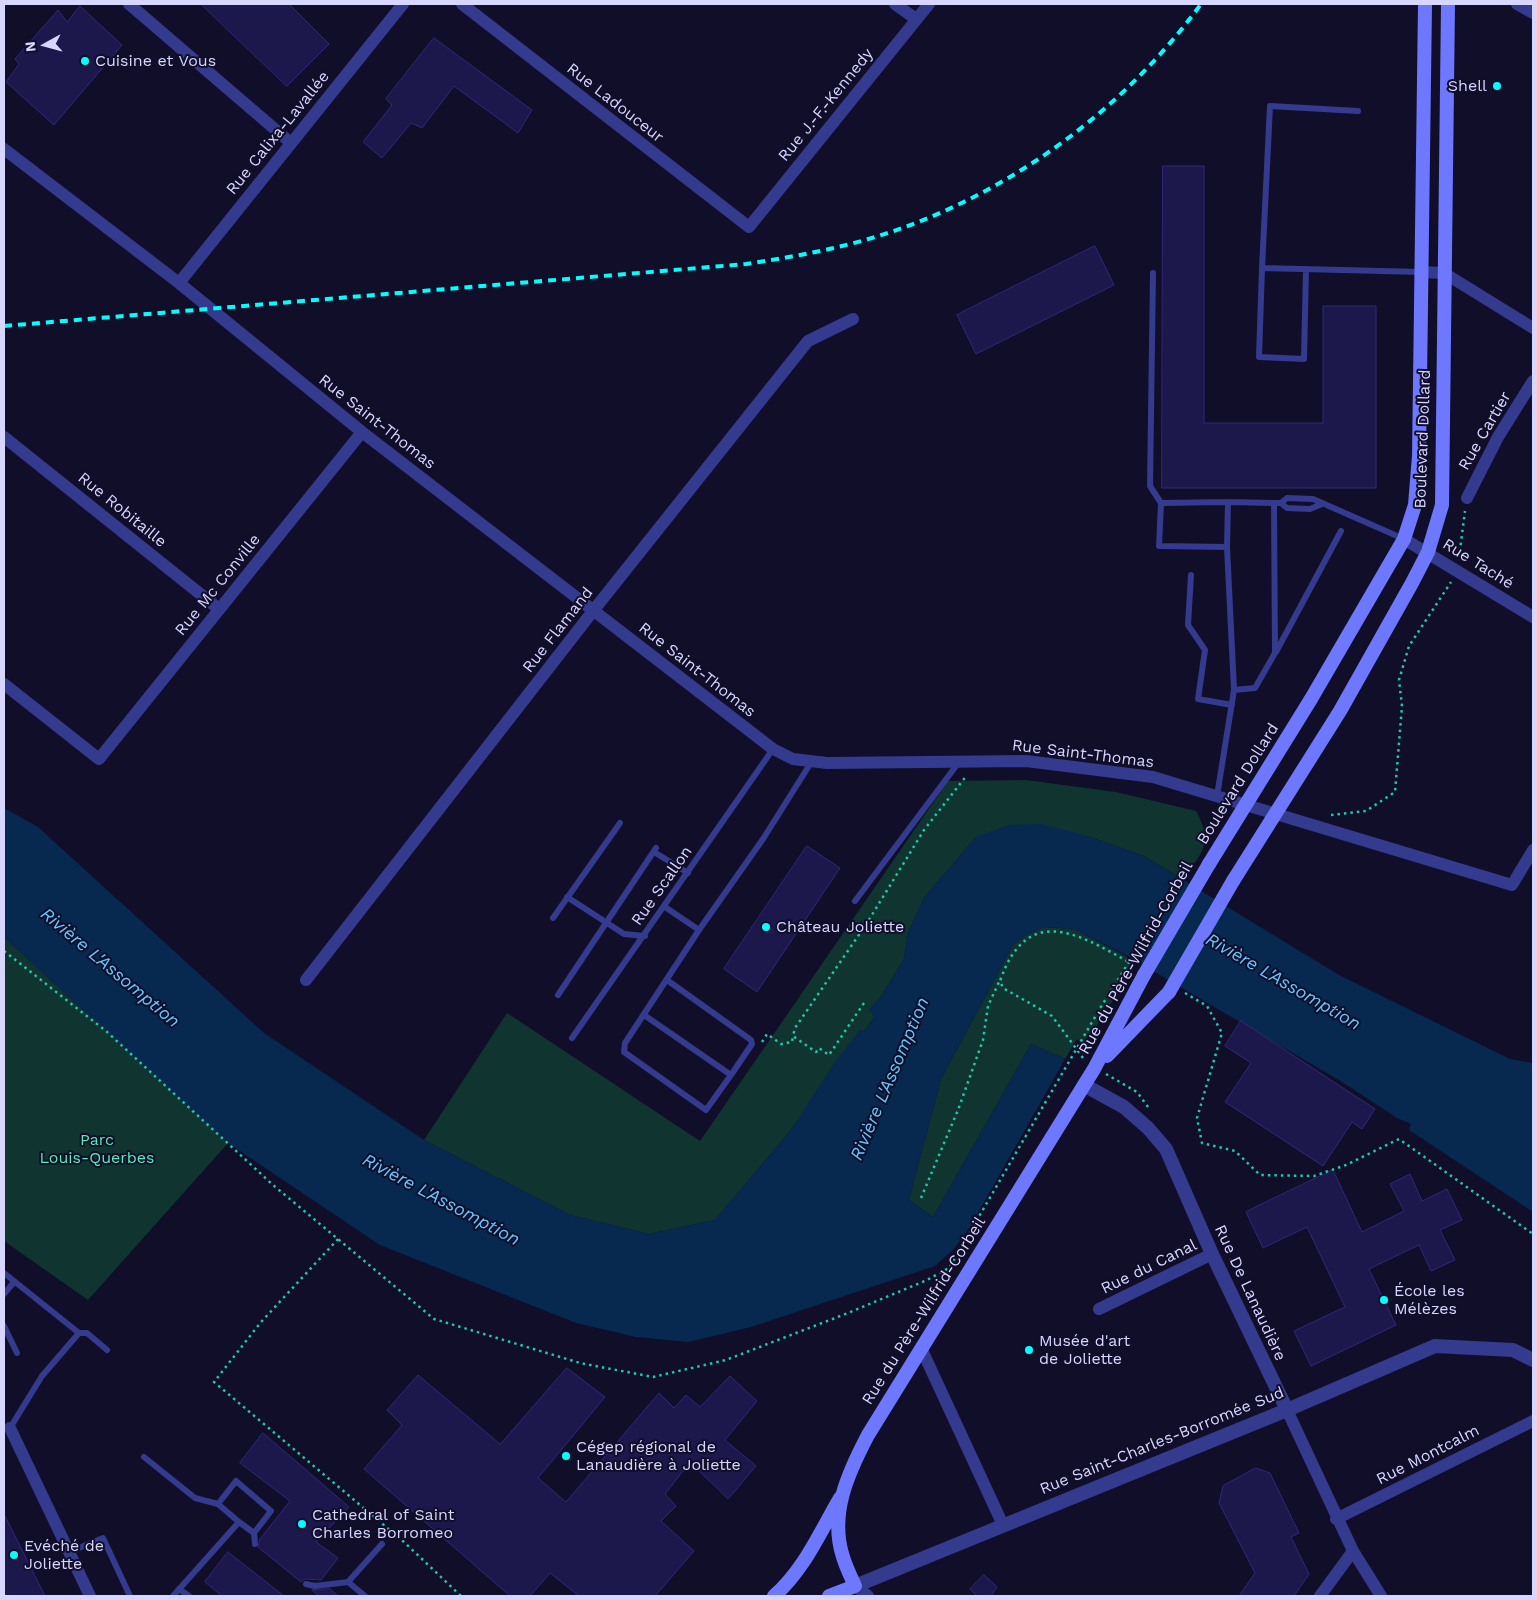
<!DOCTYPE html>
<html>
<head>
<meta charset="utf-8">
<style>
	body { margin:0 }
	#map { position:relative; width:1537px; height:1600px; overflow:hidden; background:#100e29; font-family:"Work Sans",sans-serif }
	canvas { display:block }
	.frame { position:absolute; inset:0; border:5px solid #d7d6ff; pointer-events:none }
	.north { position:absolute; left:20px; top:20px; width:50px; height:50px; -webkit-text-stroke:4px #100e29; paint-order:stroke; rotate:263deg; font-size:14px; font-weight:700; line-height:20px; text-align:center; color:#d7d6ff }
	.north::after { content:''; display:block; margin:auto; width:18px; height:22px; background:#d7d6ff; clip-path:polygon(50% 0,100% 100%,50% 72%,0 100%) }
</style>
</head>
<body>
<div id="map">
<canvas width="1537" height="1600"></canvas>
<div class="frame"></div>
<div class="north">N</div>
</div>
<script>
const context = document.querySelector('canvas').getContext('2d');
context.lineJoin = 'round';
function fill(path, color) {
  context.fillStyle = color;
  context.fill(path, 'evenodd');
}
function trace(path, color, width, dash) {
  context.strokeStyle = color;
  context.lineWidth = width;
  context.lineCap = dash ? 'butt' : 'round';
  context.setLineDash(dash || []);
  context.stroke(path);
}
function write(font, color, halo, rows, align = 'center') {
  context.font = font + ' "Work Sans",sans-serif';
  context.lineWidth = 4;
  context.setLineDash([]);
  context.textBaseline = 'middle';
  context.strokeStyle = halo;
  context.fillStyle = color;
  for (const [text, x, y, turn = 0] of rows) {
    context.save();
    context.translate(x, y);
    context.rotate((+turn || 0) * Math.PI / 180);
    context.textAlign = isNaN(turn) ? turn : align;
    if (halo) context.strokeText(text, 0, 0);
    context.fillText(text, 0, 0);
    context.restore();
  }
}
fill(new Path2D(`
	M1026 780 1116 792 1196 811C1214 842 1202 854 1182 879L1144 856 1087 836 976 837 924 898 908 933 904 959 880 998 869 1010 875 1016 864 1032 860 1030 791 1130 715 1220 649 1234 570 1215 424 1140 507 1013 700 1141 948 781Z
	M1044 927 1074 929 1137 962 1084 1046 1077 1039 1065 1059 1031 1044 933 1217 909 1200 941 1079 1013 945 1026 935Z
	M4 937 228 1143 88 1300 4 1241Z`), '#10342f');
fill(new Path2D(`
	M4 808 38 827 264 1033 424 1140 570 1215 649 1234 715 1220 791 1130 835 1062 860 1030 864 1032 875 1016 869 1010 880 998 904 959 908 933 924 898 976 837 1009 825 1041 824 1087 836 1144 856 1339 975 1510 1059 1533 1063V1212L1409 1130 1411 1124 1397 1118 1342 1082 1126 955 1074 929 1045 927 1026 935 1013 945 941 1079 909 1200 933 1217 1031 1044 1065 1059 970 1227 954 1249 935 1266 751 1327 689 1342 636 1337 576 1323 380 1245 228 1143 4 937Z`), '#07284f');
const building = new Path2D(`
	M201 4H289L329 44 287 86Z
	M80 6 122 45 54 125 6 82 19 64 15 59 58 10 67 22Z
	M434 38 532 110 518 133 454 86 422 128 411 123 382 158 363 142 392 105 386 99Z
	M1163 166H1204V423H1323V306H1376V488H1162Z
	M1095 246 1114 285 976 354 957 315Z
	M807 846 840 868 757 992 724 969Z
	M1241 1021 1375 1109 1362 1129 1352 1122 1323 1166 1225 1102 1251 1063 1225 1046Z
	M1333 1170 1362 1232 1404 1211 1390 1184 1410 1174 1422 1201 1447 1189 1462 1220 1440 1230 1455 1260 1431 1271 1419 1245 1369 1269 1396 1325 1311 1366 1294 1331 1345 1307 1307 1227 1263 1248 1246 1212Z
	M567 1368 605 1397 538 1478 566 1502 659 1393 674 1408 686 1395 700 1407 730 1376 757 1401 725 1440 756 1466 728 1499 690 1462 665 1494 676 1506 661 1521 694 1551 655 1596H579L550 1573 530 1596H510L364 1469 402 1425 387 1410 418 1375 500 1444Z
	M263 1433 349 1507 316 1542 338 1558 321 1580 305 1579 301 1582 258 1547 260 1539 290 1501 240 1463Z
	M1256 1468 1270 1473 1299 1533 1291 1537 1309 1574 1294 1596H1239L1255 1573 1219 1503 1223 1486Z
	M4 1514 45 1596H4Z
	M228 1552 284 1596H222L205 1582Z
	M984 1575 997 1587 991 1596H977L970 1589Z
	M330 1589 338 1596H319L312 1590Z`);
fill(building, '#1d184c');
trace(building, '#30287a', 1);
trace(new Path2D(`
	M1459 558 1465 511
	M1331 815 1366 811 1395 792 1402 706 1399 680 1409 646 1451 582
	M4 951 106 1031 273 1185 434 1319 580 1363 653 1377 726 1360 848 1313 927 1280 949 1268 1102 1005 1129 962
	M1185 993 1207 1006 1222 1033 1197 1118 1202 1143 1235 1151 1260 1175 1314 1176 1346 1165 1399 1139 1533 1234
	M864 1003 829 1055 819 1048 816 1052 793 1036 795 1028 867 923 924 830 967 775
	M762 1042 767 1034 781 1044 792 1042 793 1036
	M1083 1058 1052 1016 1003 988 1000 981C1028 900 1082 936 1134 965
	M1106 1074 1137 1092 1148 1107
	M921 1198 958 1110 983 1040 988 1006 999 982
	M338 1239 261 1322 214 1382 404 1542 461 1596`), '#24c5ac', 2.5, [2.5, 4]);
trace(new Path2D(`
	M1262 268 1270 106 1358 111
	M1306 269 1304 359 1259 357 1262 268 1421 272
	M1153 273 1150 486 1161 503
	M1228 502 1274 503 1275 653 1255 688 1234 690
	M1274 503H1281L1287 498 1313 499 1404 539
	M1281 503 1287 508 1310 509 1322 504
	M1191 575 1188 625 1205 650 1198 699 1232 705
	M1276 652 1341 531
	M1217 796 1234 690 1227 547 1228 502 1161 503 1159 546 1227 547
	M654 852 688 873
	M567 897 624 934 645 936
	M855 901 959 762
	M665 907 699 930
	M553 918 620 823
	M667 980 751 1040 752 1044 731 1075
	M558 995 656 848
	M644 1015 731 1075 706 1110 624 1052 625 1043 699 930 763 839 812 761
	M572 1038 773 749
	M4 1273 79 1333 42 1376 10 1428 4 1427
	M4 1294 14 1282
	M4 1326 17 1353
	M79 1333H87L107 1350
	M144 1457 195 1498 218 1504 239 1522 173 1596
	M218 1504 236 1481 271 1511 254 1533 239 1522
	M254 1533 255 1544
	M69 1552 103 1538 130 1596
	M306 1584 315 1586 348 1582
	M179 1589 189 1596
	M365 1596 348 1582 382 1544`), '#343a8d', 6);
trace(new Path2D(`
	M129 4 291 143
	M462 4 749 227 929 4
	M895 4 916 19
	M1517 4 1533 13
	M4 149 179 283 362 432 773 749 793 759 827 763 1026 761 1153 777 1512 885 1533 850
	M1421 272 1444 273 1533 328
	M179 283 403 4
	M4 437 219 609
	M1467 498 1498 437 1533 381
	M1404 539 1533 617
	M4 684 99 759 362 432
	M306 980 593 611 808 341 853 319
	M1099 1309 1212 1254
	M921 1348 1003 1525
	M1287 1410 1353 1551 1381 1596
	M10 1428 90 1596
	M1336 1519 1533 1421
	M855 1586 868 1596
	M1320 1596 1353 1551`), '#343a8d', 12);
trace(new Path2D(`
	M1084 1085 1124 1107 1148 1128 1166 1149 1212 1254 1287 1410
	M855 1586 1287 1410 1435 1346 1513 1350 1533 1360`), '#343a8d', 14);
trace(new Path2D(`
	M1209 864 1311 699 1404 539 1415 505 1419 456 1425 4
	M1233 881 1340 711 1412 583 1428 552 1442 505 1448 4
	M1107 1056 1169 992
	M774 1596C804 1570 820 1532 840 1498
	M829 1596 855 1586C851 1577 846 1567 843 1557 829 1514 848 1473 868 1435L1094 1069 1144 975`), '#6d78ff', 14);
trace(new Path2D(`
	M4 326 746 264C786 258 826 251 865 240 998 202 1120 115 1201 4`), '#02ffff', 4, [8, 6]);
trace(new Path2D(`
	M1144 975 1209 864
	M1169 992 1233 881`), '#6d78ff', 14);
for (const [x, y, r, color] of [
	[85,61,5,"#02ffff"],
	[1497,86,5,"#02ffff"],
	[766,927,5,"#02ffff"],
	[1384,1300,5,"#02ffff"],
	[1029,1350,5,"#02ffff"],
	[566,1456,5,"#02ffff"],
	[302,1524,5,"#02ffff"],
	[14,1555,5,"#02ffff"]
]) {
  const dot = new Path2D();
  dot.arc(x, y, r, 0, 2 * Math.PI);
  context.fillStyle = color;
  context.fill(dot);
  trace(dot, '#100e29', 2);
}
write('16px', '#d7d6ff', '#100e29', [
	["Cuisine et Vous",95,61],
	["Shell",1487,86,"right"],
	["Château Joliette",776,927],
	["École les",1394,1291],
	["Mélèzes",1394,1309],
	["Musée d'art",1039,1341],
	["de Joliette",1039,1359],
	["Cégep régional de",576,1447],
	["Lanaudière à Joliette",576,1465],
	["Cathedral of Saint",312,1515],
	["Charles Borromeo",312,1533],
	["Evéché de",24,1546],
	["Joliette",24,1564]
], 'left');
write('16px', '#d7d6ff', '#100e29', [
	["Rue Ladouceur",615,103,38],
	["Rue J.-F.-Kennedy",826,105,-51],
	["Rue Calixa-Lavallée",278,133,-51],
	["Rue Saint-Thomas",377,422,38],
	["Rue Cartier",1485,431,-60],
	["Boulevard Dollard",1423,439,-88],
	["Rue Robitaille",122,510,39],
	["Rue Taché",1478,564,32],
	["Rue Mc Conville",218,585,-51],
	["Rue Flamand",558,630,-52],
	["Rue Saint-Thomas",697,670,38],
	["Rue Saint-Thomas",1083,754,7],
	["Boulevard Dollard",1238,784,-58],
	["Rue Scallon",662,886,-55],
	["Rue du Père-Wilfrid-Corbeil",1136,958,-61],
	["Rue du Canal",1149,1267,-26],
	["Rue De Lanaudière",1250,1293,65],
	["Rue du Père-Wilfrid-Corbeil",924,1311,-58],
	["Rue Saint-Charles-Borromée Sud",1162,1441,-22],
	["Rue Montcalm",1428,1455,-27]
]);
write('16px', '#56ebb7', '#100e29', [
	["Parc",97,1140],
	["Louis-Querbes",97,1158]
]);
write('italic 18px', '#64c7ff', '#100e29', [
	["Rivière L'Assomption",110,968,40],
	["Rivière L'Assomption",1283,982,30],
	["Rivière L'Assomption",890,1079,-67],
	["Rivière L'Assomption",441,1200,28]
]);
</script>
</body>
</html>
